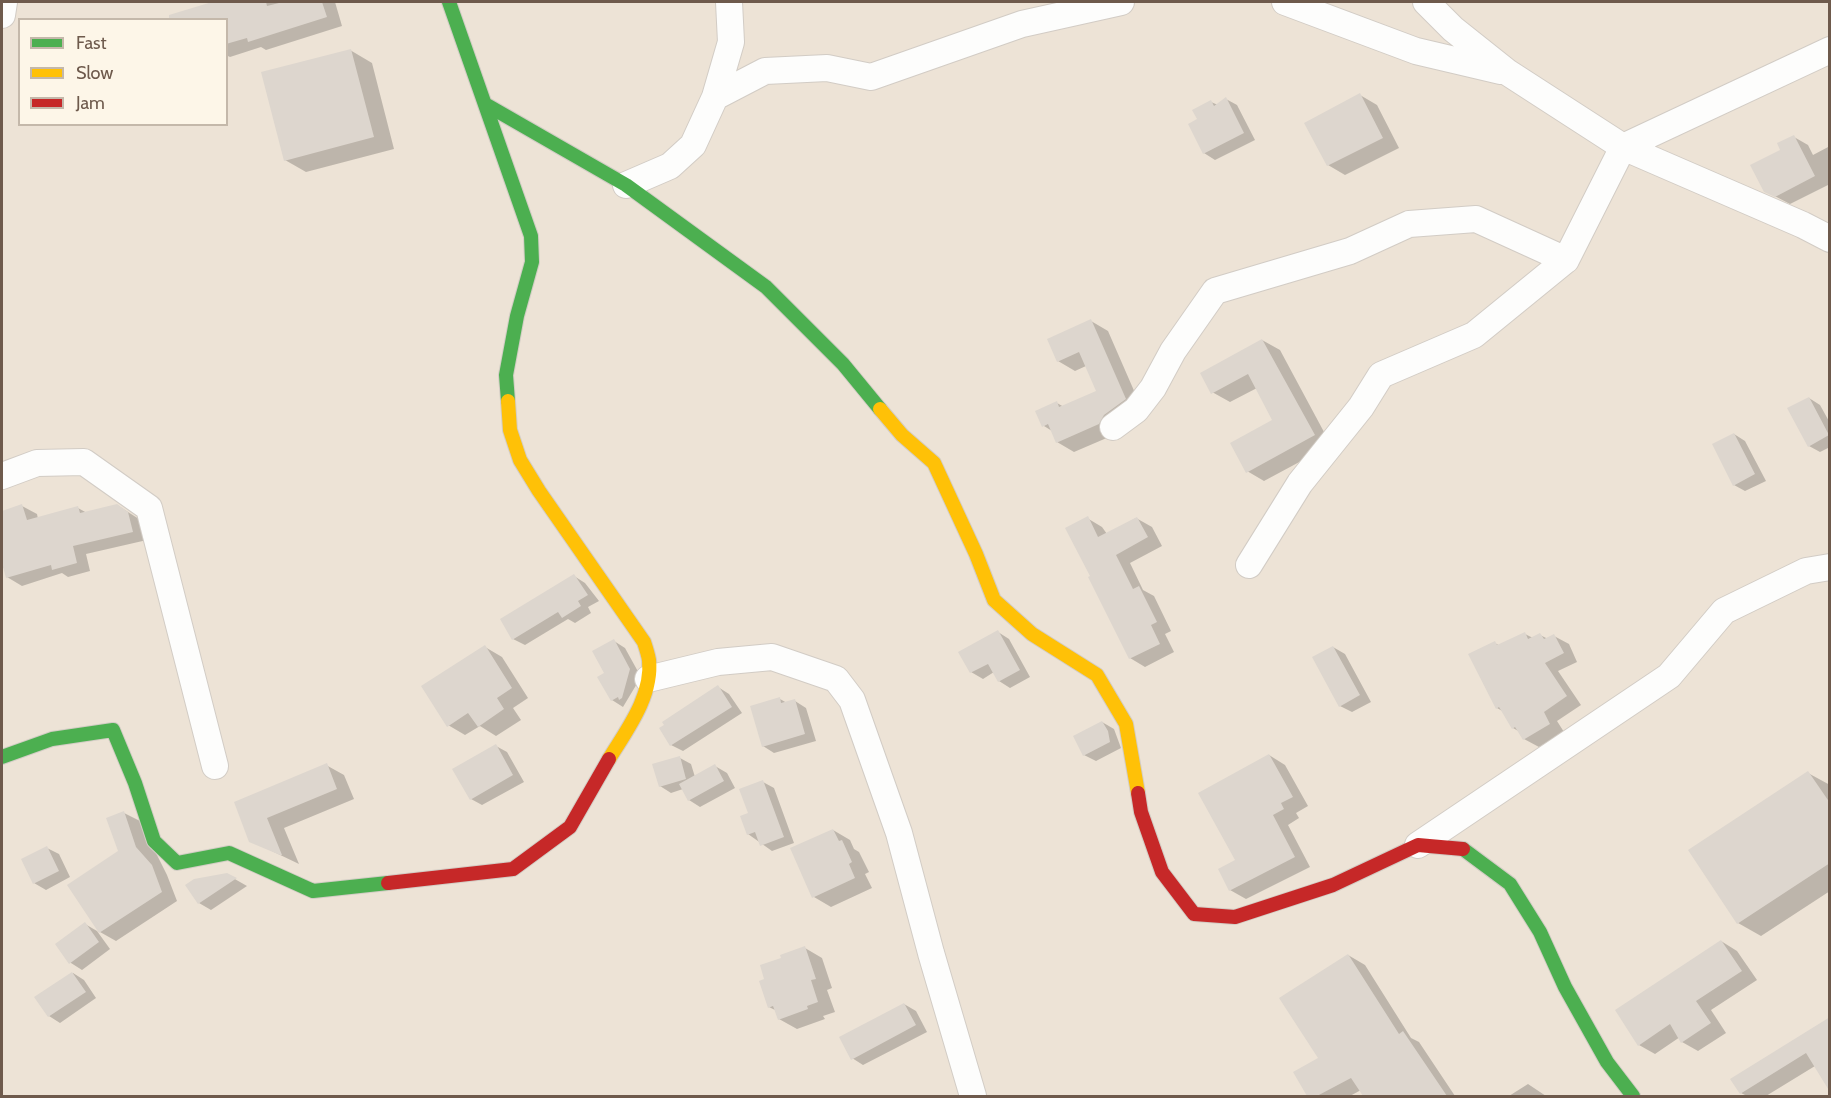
<!DOCTYPE html>
<html>
<head>
<meta charset="utf-8">
<style>
	body { margin:0 }
	#map { position:relative; width:1831px; height:1098px; overflow:hidden; background:#f4f0e8; font-family:Cabin,sans-serif }
	canvas { display:block }
	.frame { position:absolute; inset:0; border:3px solid #6e5a4c; pointer-events:none }
	.legend { position:absolute; left:18px; top:18px; width:210px; height:108px; box-sizing:border-box; background:#fdf6e8; border:2px solid #c4b8aa; margin:0; padding:8px 10px; list-style:none; font-size:18px; color:#6e5a4c }
	.legend li { display:flex; align-items:center; gap:12px; height:30px }
	.legend b { width:30px; border:2px solid #c4b8aa }
</style>
</head>
<body>
<div id="map">
<canvas width="1831" height="1098"></canvas>
<div class="frame"></div>
<ul class="legend">
<li><b style="height:8px;background:#4caf50"></b>Fast</li>
<li><b style="height:8px;background:#ffc107"></b>Slow</li>
<li><b style="height:8px;background:#c62828"></b>Jam</li>
</ul>
</div>
<script>
const context = document.querySelector('canvas').getContext('2d');
context.lineJoin = 'round';
function fill(path, color) {
  context.fillStyle = color;
  context.fill(path, 'evenodd');
}
function trace(path, color, width, dash) {
  context.strokeStyle = color;
  context.lineWidth = width;
  context.lineCap = dash ? 'butt' : 'round';
  context.setLineDash(dash || []);
  context.stroke(path);
}
fill(new Path2D(`
	M2 2H1829V1096H2ZM20 20H226V124H20Z`), '#ede3d6');
fill(new Path2D(`
	M217 2H279V4L288 2H335L342 26 266 50 261 47 230 57 226 55V20L201 7Z
	M350 50 372 63 394 149 306 172 285 160Z
	M1360 95 1377 105 1399 148 1345 175 1328 165Z
	M1226 99 1237 105 1255 140 1215 160 1204 153 1199 120 1211 102 1218 105Z
	M1794 137 1808 145 1813 155 1830 146V184L1790 204 1765 191 1782 151Z
	M1091 321 1108 331 1142 409 1116 434 1074 452 1057 442 1052 431 1044 426 1057 403 1064 407 1098 392 1086 366 1075 371 1058 361Z
	M1262 340 1280 350 1331 445 1264 481 1247 471 1275 420 1257 388 1230 402 1212 392Z
	M1809 398 1820 405 1830 423V447L1820 452 1809 446Z
	M1734 434 1745 441 1766 481 1745 491 1734 485Z
	M117 505 142 521 147 540 86 554 90 571 68 577 62 573 22 586 7 577 2 563V512L22 506 37 514 38 519 78 508 87 513Z
	M1087 518 1102 527 1107 534 1136 518 1152 527 1162 546 1130 563 1143 590 1154 596 1171 631 1165 634 1174 652 1145 667 1130 658 1090 578 1092 577Z
	M574 576 585 583 599 601 588 607 591 613 575 623 568 619 525 645 513 639Z
	M998 632 1009 639 1030 677 1010 688 999 681 994 672 983 679 971 672Z
	M1525 634 1533 638 1540 635 1548 639 1554 636 1569 644 1577 662 1558 671 1581 705 1557 721 1564 732 1539 747 1524 739 1520 732 1513 728 1504 712 1497 708 1470 655 1495 643 1500 646Z
	M614 641 625 648 641 677 623 707 612 700 606 673Z
	M485 647 502 657 528 698 513 708 521 720 496 736 480 726 465 735 448 725Z
	M1333 647 1345 654 1371 702 1352 712 1340 706Z
	M718 687 729 694 742 713 683 751 671 745Z
	M780 699 787 703 795 701 806 708 816 741 774 753 763 746Z
	M1102 722 1114 729 1121 748 1096 761 1084 755Z
	M496 746 507 752 524 782 482 805 471 799Z
	M1269 755 1285 765 1308 806 1296 813 1299 818 1288 825 1310 867 1246 899 1230 890Z
	M680 758 691 764 695 777 715 766 727 773 735 788 700 807 689 800 683 789 671 793 660 786Z
	M326 765 344 775 354 799 284 828 299 864 251 841 236 802Z
	M1808 773 1830 785V891L1761 936 1738 923Z
	M763 782 774 788 794 843 772 851 748 834 750 814Z
	M124 813 140 821 167 875 177 901 116 941 100 932 120 851Z
	M833 830 850 840 854 849 859 852 869 872 865 874 872 888 831 907 814 897Z
	M47 848 59 854 70 877 46 890 34 883Z
	M226 874 247 886 211 910 199 903 187 885Z
	M85 924 97 931 110 949 82 970 71 963 57 944Z
	M1721 941 1737 951 1757 980 1711 1010 1726 1033 1698 1051 1682 1042 1680 1037 1655 1054 1639 1045Z
	M805 948 822 958 832 988 827 990 835 1012 823 1016 825 1019 797 1029 779 1019 777 1011 769 1007 783 959Z
	M1348 955 1365 965 1411 1038 1419 1042 1455 1096H1458H1365L1361 1090 1350 1096H1308L1295 1072 1320 1059Z
	M73 973 84 980 96 998 60 1023 49 1016Z
	M904 1004 916 1011 927 1032 863 1065 852 1058Z
	M1830 1019 1815 1066 1766 1096H1747L1741 1093Z
	M1528 1084 1546 1096H1509Z`), '#0003');
fill(new Path2D(`
	M212 2H266L267 6 283 2H322L327 17 248 42 247 38 226 44V20H169V15Z
	M351 49 374 137 284 161 261 72Z
	M1360 93 1383 138 1327 166 1304 123Z
	M1226 97 1244 133 1203 154 1188 124 1197 119 1192 110 1211 100 1214 106Z
	M1794 135 1815 176 1775 197 1764 192 1750 165 1780 150 1777 143Z
	M1091 319 1126 399 1104 415 1099 424 1056 443 1048 424 1042 427 1035 411 1057 401 1059 407 1096 391 1079 352 1057 362 1047 339Z
	M1262 339 1315 435 1246 473 1230 443 1272 420 1248 374 1211 394 1200 373Z
	M1809 397 1829 435 1808 447 1787 408Z
	M1734 433 1755 474 1733 486 1712 444Z
	M22 504 27 520 78 506 80 513 117 504 128 512 133 532 73 546 77 563 52 570 51 565 6 578 2 563V511Z
	M1088 516 1098 537 1137 517 1148 537 1116 555 1133 589 1139 586 1157 622 1151 625 1160 644 1129 659 1088 577 1090 576 1065 528Z
	M574 574 588 595 578 601 581 606 562 618 558 612 512 640 500 619Z
	M998 630 1020 670 998 682 988 664 970 673 958 652Z
	M1525 632 1528 639 1540 633 1544 639 1554 634 1564 653 1545 663 1567 696 1544 712 1550 724 1523 740 1515 727 1512 729 1499 707 1496 709 1468 654 1495 641 1497 645Z
	M614 639 630 669 622 698 619 700 618 697 611 701 597 677 604 673 592 651Z
	M485 645 512 688 497 698 504 709 478 727 468 713 447 727 421 686Z
	M1333 646 1360 695 1339 707 1312 657Z
	M718 685 732 707 670 746 659 728 664 725 662 722Z
	M780 697 781 703 795 699 805 734 762 747 750 706Z
	M1102 721 1108 731 1110 742 1083 756 1073 736Z
	M496 744 513 775 470 800 452 769Z
	M1269 754 1293 797 1281 803 1284 809 1273 815 1295 857 1229 891 1218 869 1235 860 1198 793Z
	M680 756 686 779 659 787 652 764Z
	M327 763 337 789 267 818 282 855H280L249 842 234 802Z
	M715 764 724 781 688 801 679 784Z
	M1808 771 1830 803V863L1737 924 1688 850Z
	M763 780 784 837 760 846 755 832 747 835 740 816 748 813 739 789Z
	M124 811 136 847 152 865 162 892 99 933 67 885 118 851 106 818Z
	M833 829 839 841 842 840 852 862 849 864 855 878 812 898 790 848Z
	M47 846 59 871 33 884 21 859Z
	M227 873 237 878 198 904 185 885 194 879Z
	M85 922 99 942 69 964 55 944Z
	M1721 940 1742 971 1696 1001 1711 1023 1681 1043 1670 1024 1638 1046 1615 1010Z
	M805 946 816 979 811 980 818 1002 807 1006 808 1009 778 1020 773 1006 768 1008 759 981 764 979 760 965 781 958 780 955Z
	M1348 954 1399 1034 1403 1031 1447 1096H1363L1351 1078 1317 1096H1307L1293 1072 1318 1058 1279 998Z
	M72 972 86 992 48 1017 34 997Z
	M904 1003 916 1025 851 1060 839 1037Z
	M1830 1017V1092L1806 1053 1740 1094 1730 1079Z`), '#ddd6ce');
const street = new Path2D(`
	M1285 2 1416 51 1501 71
	M1426 2 1453 29 1507 72 1623 147 1803 225 1830 239
	M2 15 4 2
	M715 97 731 42 729 2
	M626 185 670 166 693 145 715 97 765 71 827 68 871 77 1022 24 1121 2
	M1113 427 1136 410 1153 388 1173 351 1215 291 1350 251 1409 224 1476 219 1566 260
	M2 476 37 463 84 462 149 508 215 766
	M1249 565 1300 483 1361 407 1381 375 1474 335 1566 260 1623 147 1830 50
	M648 679 718 662 772 657 836 679 852 700 899 833 931 953 973 1096
	M1418 845 1669 676 1724 611 1806 571 1830 567`);
const fast = new Path2D(`
	M449 2 531 236 532 262 517 316 506 375 508 401
	M485 104 626 185 766 287 843 364 880 409
	M2 757 52 739 113 730 135 783 154 841 177 863 229 853 313 891 388 883
	M1463 849 1510 884 1540 932 1565 987 1607 1062 1633 1096`);
const slow = new Path2D(`
	M508 401 510 430 520 460 539 491 644 642C646 648 648 654 649 660 653 696 626 731 609 759
	M880 409 902 435 934 463 976 554 994 600 1032 634 1097 675 1126 724 1138 793`);
const jam = new Path2D(`
	M1138 793 1141 812 1162 872 1194 914 1235 917 1333 885 1418 845 1463 849
	M388 883 513 869 570 827 609 759`);
trace(street, '#d2ccc5', 28);
trace(fast, '#d3cdc5', 16);
trace(slow, '#d3cdc5', 16);
trace(jam, '#d3cdc5', 16);
trace(street, '#fdfdfc', 26);
trace(fast, '#4caf50', 14);
trace(slow, '#ffc107', 14);
trace(jam, '#c62828', 14);
</script>
</body>
</html>
